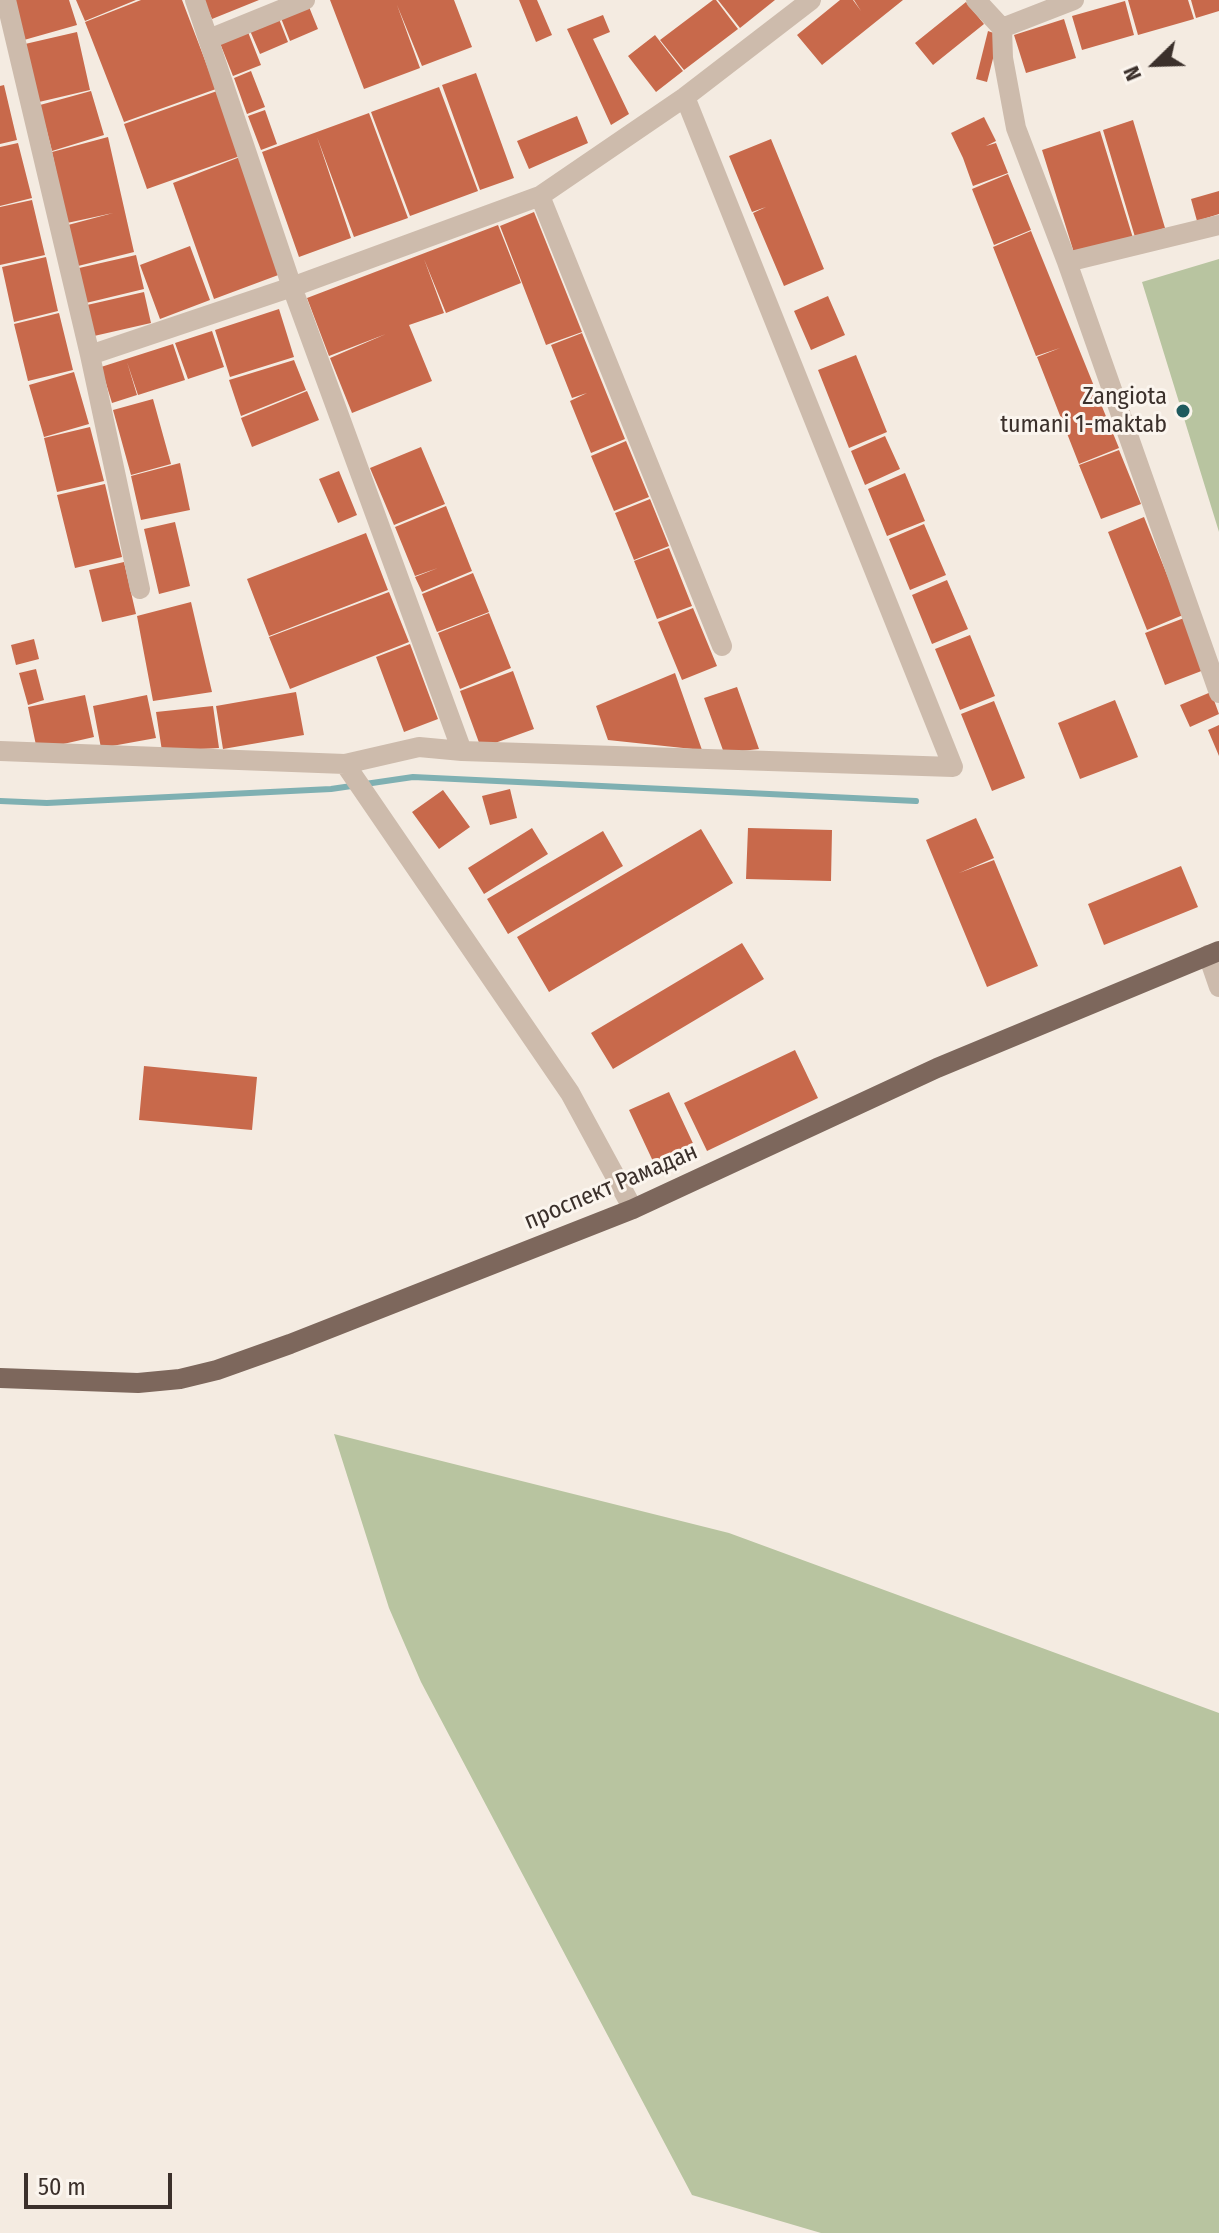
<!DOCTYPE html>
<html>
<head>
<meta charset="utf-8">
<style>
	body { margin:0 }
	#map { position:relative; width:1219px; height:2233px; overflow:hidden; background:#f4ebe1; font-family:"Fira Sans Condensed",sans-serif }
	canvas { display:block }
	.north { position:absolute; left:1115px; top:24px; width:80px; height:80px; -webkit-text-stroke:6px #fbf5ee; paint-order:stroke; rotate:247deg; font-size:22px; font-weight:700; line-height:32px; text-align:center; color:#3b302b }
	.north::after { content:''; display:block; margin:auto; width:28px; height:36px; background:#3b302b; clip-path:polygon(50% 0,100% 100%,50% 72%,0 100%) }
	.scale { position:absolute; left:24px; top:2173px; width:148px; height:36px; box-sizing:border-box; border:4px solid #3b302b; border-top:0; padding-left:10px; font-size:24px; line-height:28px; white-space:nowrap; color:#3b302b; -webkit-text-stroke:6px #fbf5ee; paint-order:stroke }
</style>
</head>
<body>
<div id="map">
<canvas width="1219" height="2233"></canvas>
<div class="north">N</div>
<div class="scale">50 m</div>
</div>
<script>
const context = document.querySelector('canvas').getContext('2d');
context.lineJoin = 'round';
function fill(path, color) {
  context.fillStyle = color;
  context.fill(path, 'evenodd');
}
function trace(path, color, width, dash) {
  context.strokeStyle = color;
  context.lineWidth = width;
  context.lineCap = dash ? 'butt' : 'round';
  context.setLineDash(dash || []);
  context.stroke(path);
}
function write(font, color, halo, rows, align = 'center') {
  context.font = font + ' "Fira Sans Condensed",sans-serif';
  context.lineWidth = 6;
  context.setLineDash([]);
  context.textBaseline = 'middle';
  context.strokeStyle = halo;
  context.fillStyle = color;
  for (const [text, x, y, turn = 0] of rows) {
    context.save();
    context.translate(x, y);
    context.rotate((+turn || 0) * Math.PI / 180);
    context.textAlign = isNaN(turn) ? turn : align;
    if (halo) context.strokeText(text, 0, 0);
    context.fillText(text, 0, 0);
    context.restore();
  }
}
fill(new Path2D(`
	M1219 259V532L1142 282Z
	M334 1434 729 1533 1219 1713V2233H821L692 2195 421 1682 389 1608Z`), '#b8c4a0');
trace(new Path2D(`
	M0 801 47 803 331 789 413 777 916 801`), '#7fb0b2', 6);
fill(new Path2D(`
	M12 0H69L77 25 24 40Z
	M76 0H136L85 21Z
	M141 0H182L216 89 124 122 85 22Z
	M204 0H259L212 19Z
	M330 0H454L472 47 422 66 397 5 420 68 364 89Z
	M519 0H537L552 35 536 42Z
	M713 0H716L738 29 684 70 660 40Z
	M718 0H775L740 28Z
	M840 0H853L861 11 854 0H903L822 65 797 35Z
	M1128 0H1188L1194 19 1138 35Z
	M1191 0H1219V11L1196 18Z
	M1125 1 1134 35 1082 50 1072 16Z
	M307 2 318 29 290 41 279 13Z
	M966 2 984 24 933 65 915 43Z
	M277 14 288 42 260 54 248 26Z
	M603 15 610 32 593 39 629 114 611 125 567 29Z
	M1064 19 1076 58 1026 73 1014 35Z
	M246 27 261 65 233 76 218 38Z
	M988 31 999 35 987 82 976 79Z
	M77 32 90 90 39 102 25 44Z
	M655 35 683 71 656 92 628 56Z
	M251 71 265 107 247 114 234 78Z
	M476 73 514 178 480 190 442 85Z
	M4 85 17 140 0 144V86Z
	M439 87 478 191 410 216 371 112Z
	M91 91 104 135 52 151 40 105Z
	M217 91 240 156 147 189 124 124Z
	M265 110 277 144 261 150 248 116Z
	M369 113 408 218 354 237 317 137 351 238 299 257 262 152Z
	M577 116 588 143 529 169 517 141Z
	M984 117 996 141 986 146 996 143 1008 173 973 186 963 158 951 133Z
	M1133 120 1165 228 1135 237 1103 130Z
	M1100 131 1133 238 1075 256 1042 150Z
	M108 137 134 252 78 266 68 225 113 213 67 223 52 152Z
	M771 139 824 269 784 286 753 213 766 207 752 212 729 156Z
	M18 143 32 198 0 206V147Z
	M240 157 281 274 214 299 173 183Z
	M1008 174 1031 230 994 245 972 189Z
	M1219 191V214L1197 221 1191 199Z
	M32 200 45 255 0 265V207Z
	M534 212 582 332 546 345 500 226Z
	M498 225 521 283 446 313 424 259 444 313 409 325 432 381 352 413 330 358 386 334 329 356 307 298Z
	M1031 231 1096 391 1086 395 1096 392 1119 448 1079 464 1037 357 1060 348 1036 356 993 247Z
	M190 246 210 300 160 319 140 265Z
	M136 255 144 289 86 303 79 268Z
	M46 257 58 311 14 322 2 267Z
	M144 292 151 323 94 336 87 305Z
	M828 296 845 335 811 350 794 311Z
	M279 309 294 357 230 377 215 330Z
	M59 313 73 370 28 381 14 324Z
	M212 331 224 367 188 379 175 343Z
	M582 333 625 439 591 453 570 401 587 393 572 398 551 345Z
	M173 344 185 380 138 395 127 362 137 395 112 403 101 367Z
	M856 355 887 432 849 448 818 370Z
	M294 360 306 390 241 416 229 380Z
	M74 372 89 424 44 437 29 385Z
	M307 391 319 420 252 447 241 418Z
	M153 399 171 464 131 475 113 410Z
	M90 427 104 481 57 492 44 438Z
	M885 436 900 469 865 485 851 451Z
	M626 441 649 497 614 511 591 456Z
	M421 447 445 504 394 525 370 468Z
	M1119 450 1141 504 1101 519 1079 465Z
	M180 463 190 510 141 520 131 476Z
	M339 471 357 515 338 523 319 479Z
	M905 473 925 521 887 536 868 489Z
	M105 484 122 557 75 568 57 495Z
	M650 499 669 546 634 560 615 513Z
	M446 506 472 571 422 592 415 577 438 568 415 576 395 527Z
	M1144 517 1183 615 1147 630 1108 532Z
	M175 522 190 586 159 594 144 529Z
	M924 524 946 575 910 590 889 539Z
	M366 533 388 590 269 636 247 579Z
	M669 548 692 606 657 619 634 561Z
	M124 562 136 614 102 622 89 570Z
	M473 573 489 612 437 632 422 594Z
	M947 580 968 629 932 644 912 595Z
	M389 592 409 642 290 689 269 637Z
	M191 602 212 692 153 701 137 616Z
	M693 608 717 666 682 680 658 622Z
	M489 613 511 668 460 689 438 633Z
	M1184 618 1204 670 1165 685 1145 633Z
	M970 635 995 696 960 710 935 649Z
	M34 639 39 659 16 665 11 645Z
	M410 644 438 719 404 732 376 657Z
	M36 669 44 700 28 705 19 673Z
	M513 671 534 729 481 748 460 691Z
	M675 673 702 750 608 740 596 706Z
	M737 687 759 749 724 753 704 698Z
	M296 692 304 735 223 749 216 706Z
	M1211 692 1219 714 1190 727 1180 705Z
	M85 695 94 737 37 750 28 707Z
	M147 695 156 738 101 748 93 706Z
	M1115 700 1138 757 1080 779 1058 723Z
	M994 701 1025 778 992 791 961 714Z
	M213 706 219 748 162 751 156 712Z
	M1219 725V756L1208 730Z
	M510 789 517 818 490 825 482 796Z
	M443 790 470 827 439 849 412 812Z
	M976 818 994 858 959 873 994 860 1038 966 987 987 926 840Z
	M532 828 548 854 484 894 468 868Z
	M748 828 832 830 831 881 746 879Z
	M701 829 733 883 549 992 517 937Z
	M603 831 623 866 508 934 487 899Z
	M1181 866 1198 907 1104 945 1088 904Z
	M742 943 764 979 613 1069 591 1033Z
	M795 1050 818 1098 707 1151 684 1103Z
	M144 1066 257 1077 252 1130 139 1120Z
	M669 1092 698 1154 658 1172 629 1110Z`), '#c8694b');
trace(new Path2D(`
	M6 0 90 355 140 589
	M195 0 292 287 462 751
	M976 0 1002 28 1003 58 1016 128 1067 262 1219 693
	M1002 28 1074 0
	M209 39 305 0
	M540 196 722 646
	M1067 262 1219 225
	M90 355 292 287 540 196 685 97 811 0
	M0 751 345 764 419 747 462 751 953 767 685 97
	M345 764 570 1093 633 1209
	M1208 955 1219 987`), '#cdbbac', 20);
trace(new Path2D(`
	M0 1378 138 1383 180 1379 217 1370 290 1344 633 1209 937 1068 1219 951`), '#7d675c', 20);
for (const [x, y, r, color] of [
	[1183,411,8,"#1f5a5e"]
]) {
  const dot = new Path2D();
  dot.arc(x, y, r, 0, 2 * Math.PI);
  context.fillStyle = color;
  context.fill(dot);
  trace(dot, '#fbf5ee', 3);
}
write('24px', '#3b302b', '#fbf5ee', [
	["Zangiota",1167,397],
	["tumani 1-maktab",1167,425]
], 'right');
write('24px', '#3b302b', '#fbf5ee', [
	["проспект Рамадан",611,1187,-23]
]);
</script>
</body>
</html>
